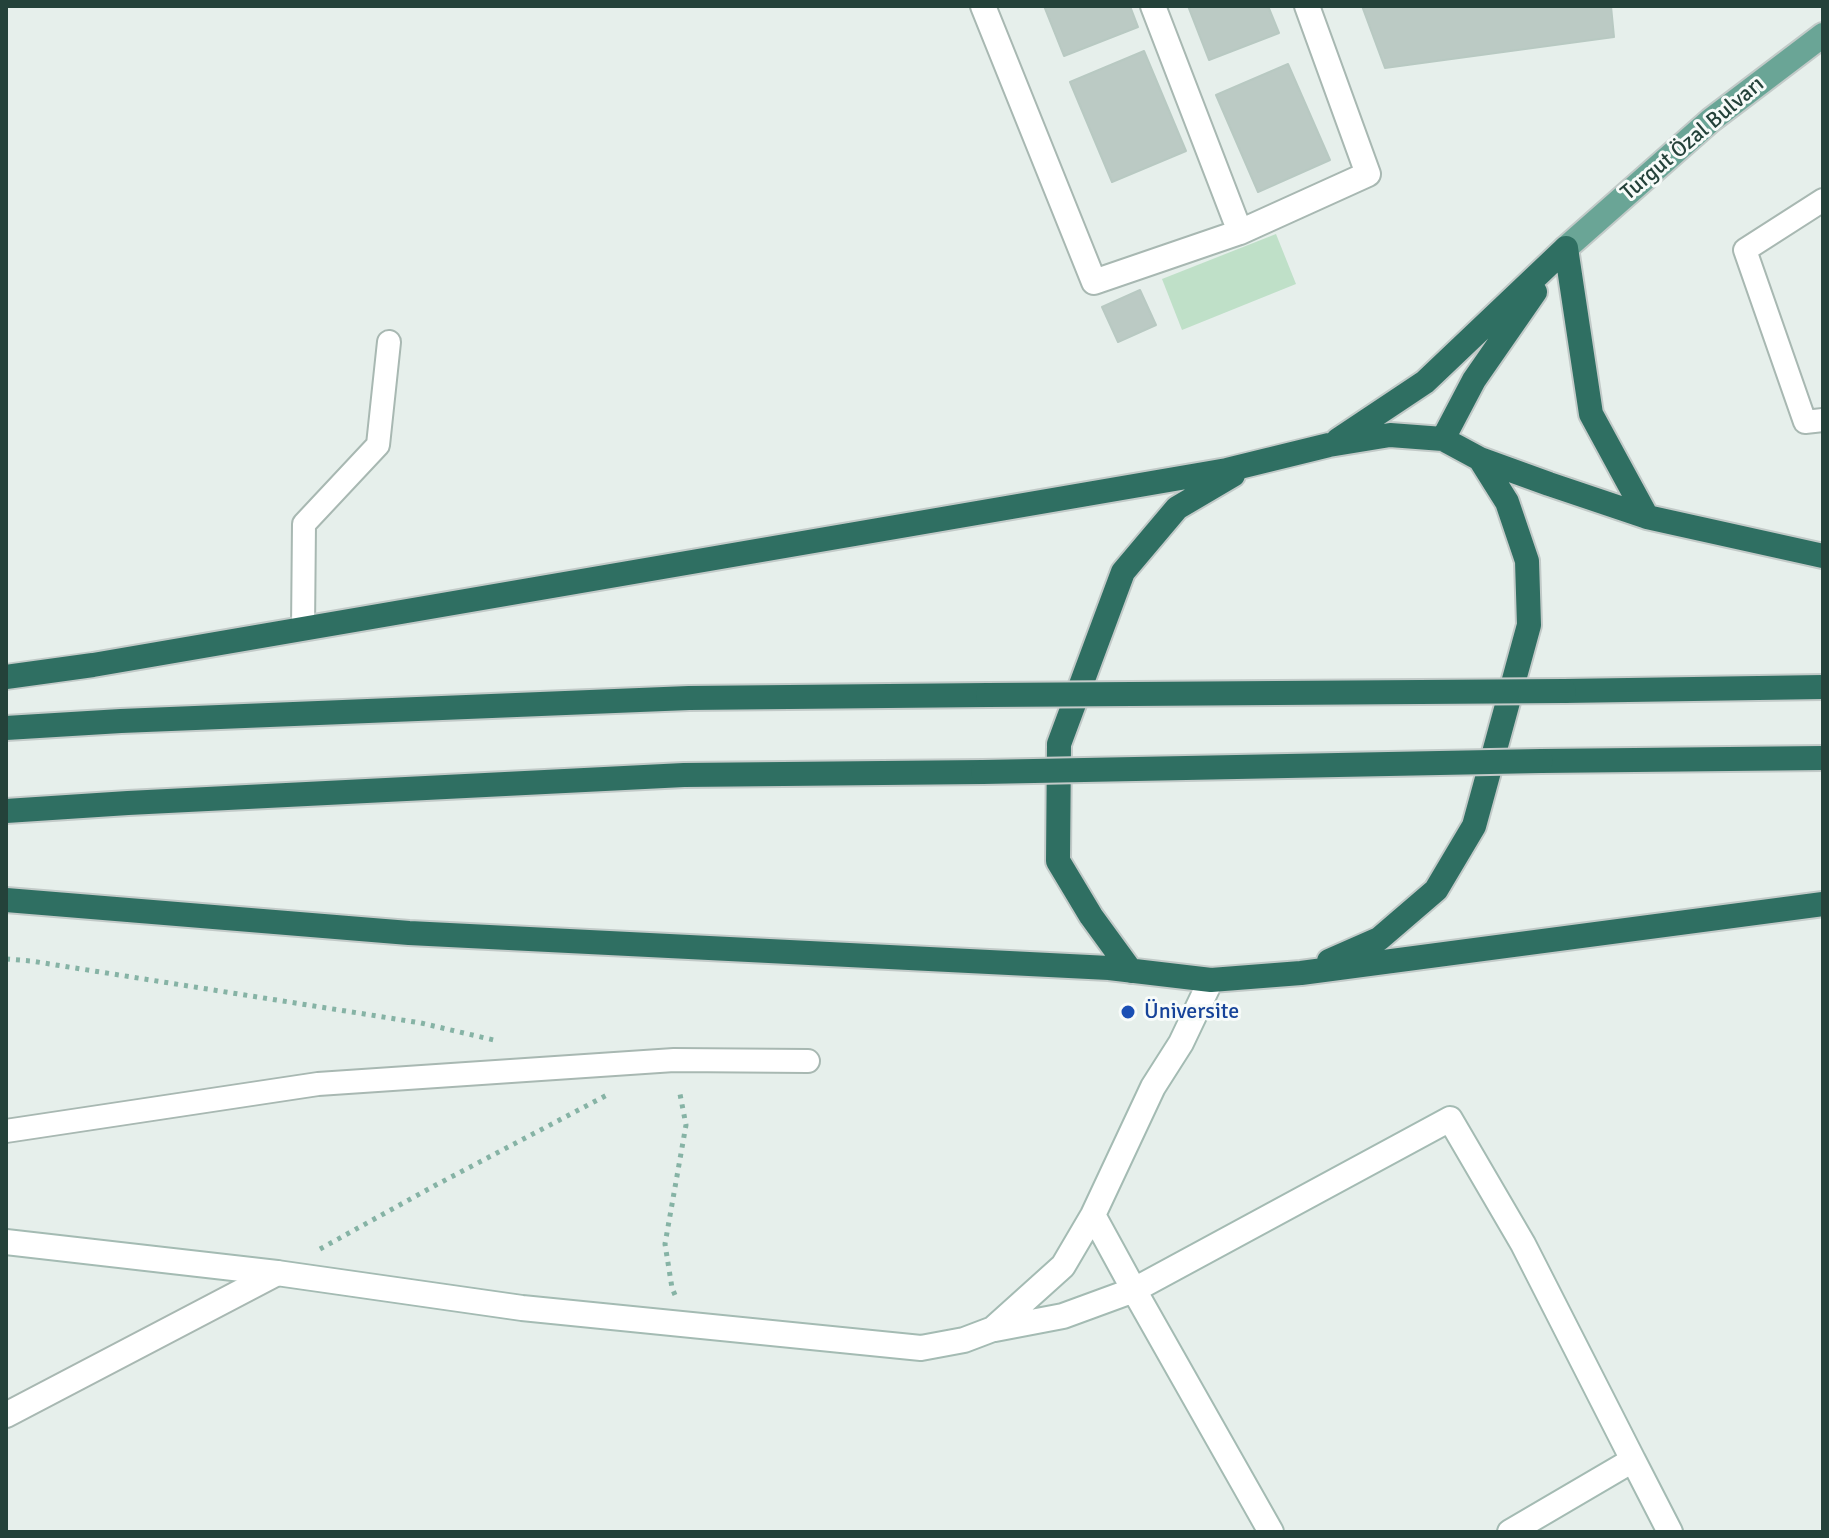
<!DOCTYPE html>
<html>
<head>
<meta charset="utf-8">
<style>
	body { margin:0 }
	#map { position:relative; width:1829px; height:1538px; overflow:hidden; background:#e6efeb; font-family:Signika,sans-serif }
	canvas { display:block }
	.frame { position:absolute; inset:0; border:8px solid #24423a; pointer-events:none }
</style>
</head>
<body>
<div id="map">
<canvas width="1829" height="1538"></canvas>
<div class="frame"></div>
</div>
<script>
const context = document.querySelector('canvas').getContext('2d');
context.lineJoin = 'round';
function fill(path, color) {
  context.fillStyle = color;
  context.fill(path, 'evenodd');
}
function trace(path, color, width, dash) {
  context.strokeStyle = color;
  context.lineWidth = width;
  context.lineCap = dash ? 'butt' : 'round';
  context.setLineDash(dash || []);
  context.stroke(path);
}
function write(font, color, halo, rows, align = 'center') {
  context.font = font + ' Signika,sans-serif';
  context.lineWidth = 6;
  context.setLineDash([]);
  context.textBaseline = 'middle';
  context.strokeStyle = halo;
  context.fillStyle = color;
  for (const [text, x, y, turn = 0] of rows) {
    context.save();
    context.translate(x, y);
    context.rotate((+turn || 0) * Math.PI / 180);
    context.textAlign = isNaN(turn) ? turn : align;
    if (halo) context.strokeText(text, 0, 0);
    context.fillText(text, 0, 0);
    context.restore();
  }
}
fill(new Path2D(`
	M1276 234 1296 284 1182 330 1162 279Z`), '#bfe0c8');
const building = new Path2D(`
	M1044 6H1130L1138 27 1064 56Z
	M1188 6H1268L1279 33 1209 60Z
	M1362 6H1611L1614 37 1385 68Z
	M1144 51 1186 151 1112 182 1070 82Z
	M1288 64 1330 160 1258 192 1216 95Z
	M1140 290 1156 325 1118 342 1102 307Z`);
fill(building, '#bbcac4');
trace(building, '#b8c9c2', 2);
const lane = new Path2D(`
	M1823 200 1745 250 1805 422 1823 420
	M303 629 304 524 378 445 389 342
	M6 1131 318 1084 674 1060 808 1061`);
const street = new Path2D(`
	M983 6 1094 282 1240 232 1368 174 1307 6
	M1153 6 1240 232
	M6 1415 277 1273`);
const secondary = new Path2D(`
	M6 1242 277 1273 522 1308 921 1348 964 1340 993 1329 1063 1266 1093 1215 1153 1087 1181 1043 1211 980
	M995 1329 1063 1316 1134 1290 1093 1215
	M1633 1460 1670 1532
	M1271 1532 1134 1290 1450 1119 1523 1244 1633 1460 1510 1532`);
const primary = new Path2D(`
	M1566 248 1711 120 1823 35`);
const highway = new Path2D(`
	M1566 248 1591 414 1647 517
	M1443 439 1474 380 1535 292
	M1338 440 1425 382 1566 248
	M6 677 93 665 1227 470 1329 445 1390 435 1443 439 1480 459 1549 484 1647 517 1823 556
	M1564 691 1823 687
	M6 728 121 721 689 698 988 695
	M1541 761 1823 758
	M6 811 128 803 684 775 983 772
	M6 900 409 933 1109 968 1211 980 1301 973 1823 904
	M1329 961 1379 939 1436 890 1474 826 1529 625 1527 561 1507 502 1480 459
	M1131 971 1091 916 1058 861 1059 744 1123 572 1177 508 1233 475`);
trace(lane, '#a8b8b2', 26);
trace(street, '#a8b8b2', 28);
trace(secondary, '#a4bbb3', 28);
trace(primary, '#c2cac8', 28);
trace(highway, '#c2cac8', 28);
trace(new Path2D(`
	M6 959 31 961 421 1023 498 1041
	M320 1249 434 1186 607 1095
	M675 1295 672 1288 665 1244 686 1125 679 1089`), '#86b3a5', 5, [4, 6]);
trace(lane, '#fff', 22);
trace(street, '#fff', 24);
trace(secondary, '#fff', 24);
trace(primary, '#6aa596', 24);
trace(highway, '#2f6f62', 24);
const highwayBridge = new Path2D(`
	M988 695 1564 691
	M983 772 1541 761`);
trace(highwayBridge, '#c2cac8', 28, []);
trace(highwayBridge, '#2f6f62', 24);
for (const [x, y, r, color] of [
	[1128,1012,8,"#1a4fb4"]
]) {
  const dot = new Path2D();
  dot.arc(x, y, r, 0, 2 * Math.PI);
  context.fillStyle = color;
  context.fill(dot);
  trace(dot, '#f7fbf9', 3);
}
write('22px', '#24423a', '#f7fbf9', [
	["Turgut Özal Bulvarı",1693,139,-40]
]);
write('22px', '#164399', '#f7fbf9', [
	["Üniversite",1144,1012]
], 'left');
</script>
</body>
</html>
